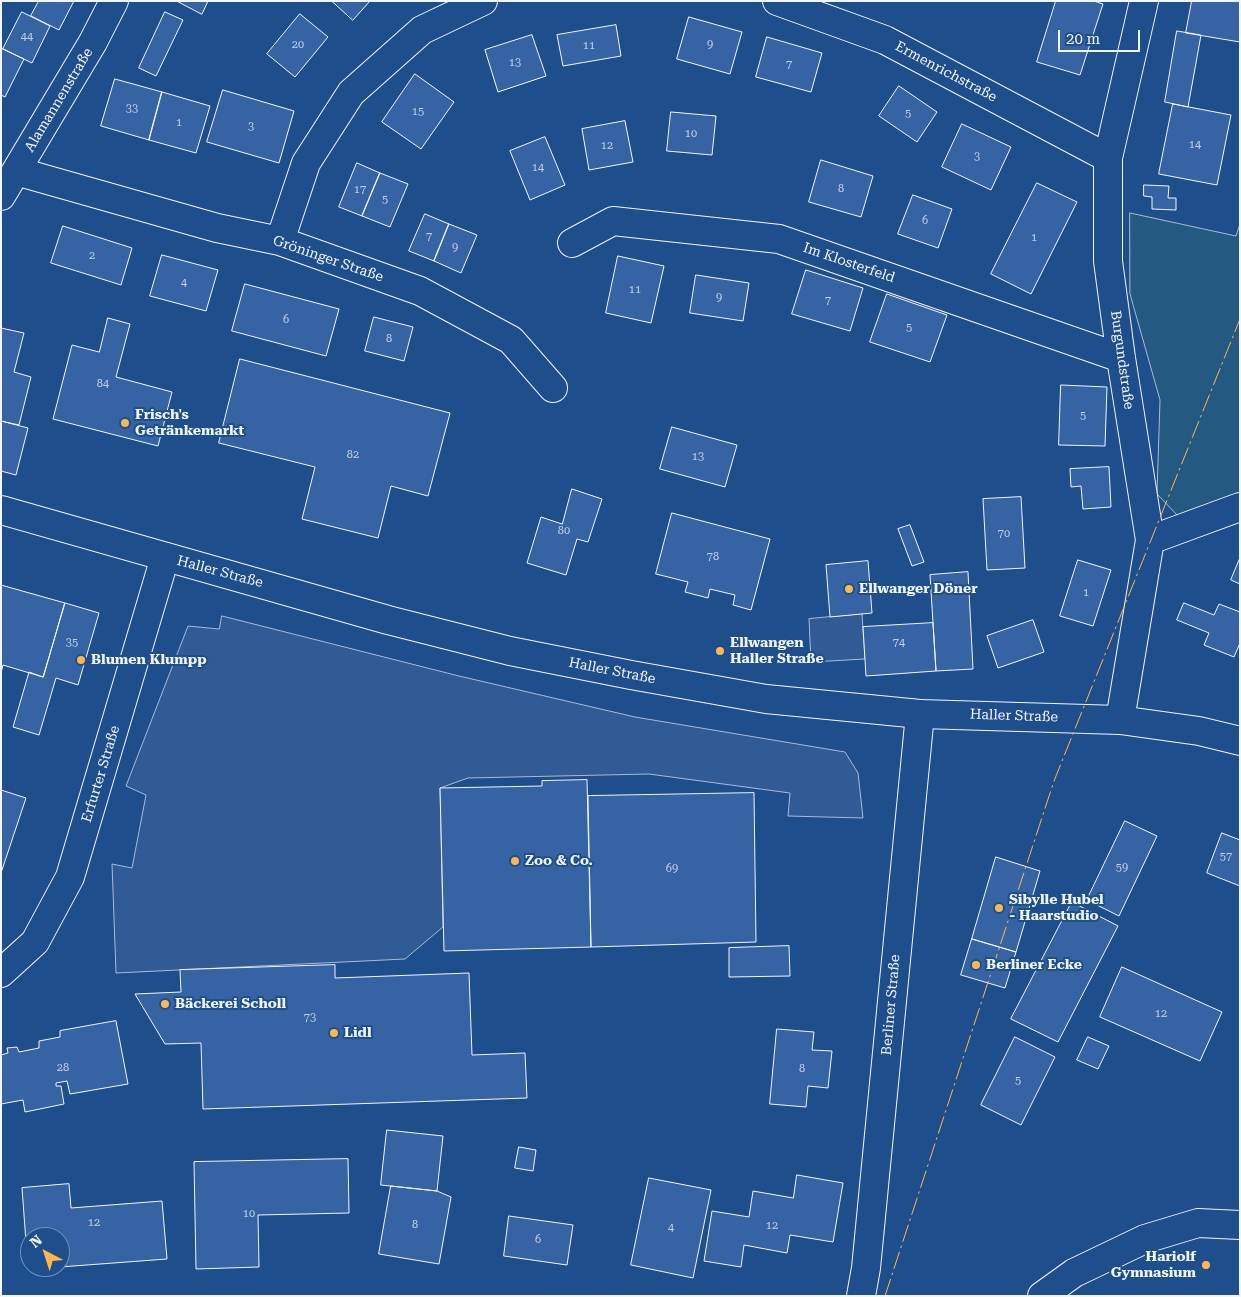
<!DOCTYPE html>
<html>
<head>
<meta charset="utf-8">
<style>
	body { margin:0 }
	#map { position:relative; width:1241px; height:1297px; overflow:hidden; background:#1f4e8c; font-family:"Roboto Serif",serif }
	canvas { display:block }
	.frame { position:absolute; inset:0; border:2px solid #f2f6ff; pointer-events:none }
	.north { position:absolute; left:20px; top:1227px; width:50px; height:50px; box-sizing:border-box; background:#1f4e8c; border:1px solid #7391ba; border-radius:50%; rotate:320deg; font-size:14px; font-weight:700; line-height:20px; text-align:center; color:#f2f6ff }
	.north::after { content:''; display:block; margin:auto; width:18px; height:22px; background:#ffb74d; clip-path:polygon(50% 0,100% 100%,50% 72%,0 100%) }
	.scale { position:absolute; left:1058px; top:30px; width:82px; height:22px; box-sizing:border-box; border:2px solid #f2f6ff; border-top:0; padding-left:6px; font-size:15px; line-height:18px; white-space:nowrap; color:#f2f6ff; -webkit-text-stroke:4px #1f4e8c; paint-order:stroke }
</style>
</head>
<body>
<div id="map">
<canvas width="1241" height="1297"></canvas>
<div class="frame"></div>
<div class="north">N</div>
<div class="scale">20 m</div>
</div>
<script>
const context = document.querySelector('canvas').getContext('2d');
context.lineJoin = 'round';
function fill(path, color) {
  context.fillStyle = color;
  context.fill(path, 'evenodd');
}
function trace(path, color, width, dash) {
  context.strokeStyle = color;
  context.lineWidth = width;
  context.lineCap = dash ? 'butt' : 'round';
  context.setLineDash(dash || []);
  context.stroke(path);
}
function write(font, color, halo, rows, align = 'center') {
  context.font = font + ' "Roboto Serif",serif';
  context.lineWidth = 4;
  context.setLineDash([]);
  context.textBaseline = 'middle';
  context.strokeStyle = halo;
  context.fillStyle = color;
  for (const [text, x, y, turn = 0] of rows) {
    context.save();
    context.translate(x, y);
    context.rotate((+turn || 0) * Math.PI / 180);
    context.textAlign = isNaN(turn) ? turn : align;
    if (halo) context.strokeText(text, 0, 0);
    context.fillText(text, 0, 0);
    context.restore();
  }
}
const green = new Path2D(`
	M1130 213 1236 236 1240 224V493L1178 516 1157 494 1160 400 1130 294Z`);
fill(green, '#245a82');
trace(green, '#a8bbd7', 1);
const parking = new Path2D(`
	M862 614 865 659 811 662 809 619Z
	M222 616 459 676 635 717 845 752 858 773 863 818 788 816 790 793 649 774 468 778 440 788 443 927 405 959 116 973 112 864 132 868 146 795 126 786 188 626 219 629Z`);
fill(parking, '#305b95');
trace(parking, '#a8bbd7', 1);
const building = new Path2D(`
	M39 1H74L59 30 31 16Z
	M177 1H208L202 14Z
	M332 1H370L353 20Z
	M1056 1H1094L1103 4 1080 75 1037 62Z
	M1192 1H1240V42L1186 33Z
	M22 12 50 26 32 63 3 49Z
	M165 12 183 20 156 76 139 68Z
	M300 14 328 37 295 77 267 54Z
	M689 17 742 32 730 74 677 59Z
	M616 25 621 56 563 66 557 35Z
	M1177 31 1201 35 1188 107 1165 102Z
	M532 35 546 76 498 92 485 50Z
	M767 37 822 53 811 92 756 77Z
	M1 48 24 59 5 97 1 95Z
	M415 74 454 102 421 149 382 122Z
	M115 79 162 92 149 140 101 126Z
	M899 86 937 112 917 142 879 116Z
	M223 90 294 111 279 163 207 142Z
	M162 92 210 106 196 153 149 140Z
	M1173 104 1231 115 1217 185 1159 174Z
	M671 112 716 116 712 155 667 151Z
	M625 121 633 162 589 170 582 129Z
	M962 124 1011 147 991 190 942 167Z
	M545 137 565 185 530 200 510 151Z
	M821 160 873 176 861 217 809 202Z
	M357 163 380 173 362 216 339 207Z
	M380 173 408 184 390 227 362 216Z
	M1037 183 1077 202 1031 294 991 274Z
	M1144 185 1169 186 1168 198H1176V210L1152 209V197L1144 196Z
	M913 195 952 209 938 248 898 234Z
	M425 214 449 224 434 261 409 251Z
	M449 224 477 235 461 273 434 261Z
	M63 226 132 248 121 285 51 263Z
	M162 255 218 270 206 311 150 296Z
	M618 256 664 266 651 323 606 313Z
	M806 270 863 288 850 331 792 314Z
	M696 275 749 283 743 321 690 313Z
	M245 284 339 309 326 356 232 331Z
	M887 294 947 315 930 362 870 342Z
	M374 317 413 327 404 361 365 351Z
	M108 318 130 324 116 377 172 392 158 446 53 419 72 345 99 352Z
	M1 328 24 333 14 372 31 377 19 425 1 421Z
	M240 359 450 413 428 496 391 486 378 538 302 519 315 467 219 443Z
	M1061 385 1107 387 1105 446 1059 445Z
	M1 421 28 428 16 475 1 471Z
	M672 427 737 445 725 487 660 469Z
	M1109 467 1111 507 1083 509 1081 486 1071 487 1070 469Z
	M572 489 602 499 588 542 577 539 566 575 527 563 541 517 562 524Z
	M1021 497 1025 568 987 570 983 499Z
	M672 513 770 539 751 610 733 605 735 595 710 589 708 598 685 592 688 582 656 574Z
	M910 525 924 562 912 566 898 529Z
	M1240 558V584L1231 580Z
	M1078 560 1111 570 1093 626 1060 616Z
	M868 561 872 613 830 617 826 565Z
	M968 572 973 669 936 671 930 575Z
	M1 585 65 603 43 677 3 665 1 673Z
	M65 603 99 613 78 685 56 678 39 735 13 727 29 672 43 677Z
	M1184 603 1214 615 1219 604 1240 612V643L1234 657 1204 645 1209 633 1177 620Z
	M1033 620 1044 652 998 668 987 636Z
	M933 623 936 671 866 676 863 627Z
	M587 780 591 947 444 951 440 788 542 786V781Z
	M1 790 26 798 1 873Z
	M754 793 756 942 591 947 588 796Z
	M1125 821 1157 836 1119 916 1087 900Z
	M1222 833 1240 840V886L1207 873Z
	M996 857 1040 871 1016 952 972 939Z
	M1072 902 1118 926 1058 1042 1011 1019Z
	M972 939 1016 952 1005 988 961 975Z
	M789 946 790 976 729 977V948Z
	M335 965V978L469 973 472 1055 525 1053 527 1098 203 1109 201 1043 165 1044 135 994 181 992 180 970Z
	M1122 967 1222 1012 1200 1061 1100 1017Z
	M116 1021 128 1084 70 1094 67 1081 56 1083V1086H61L64 1104 25 1112 23 1100 1 1104V1055L8 1053 7 1048 17 1047 19 1052 39 1048V1041L60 1037V1031Z
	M777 1029 814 1032 812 1050 832 1051 828 1088 808 1086 806 1107 770 1104Z
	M1015 1037 1055 1057 1021 1125 981 1105Z
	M1088 1037 1109 1046 1098 1069 1077 1060Z
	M387 1130 443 1136 437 1191 381 1185Z
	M519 1147 536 1150 533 1171 515 1168Z
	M348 1159 349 1213 258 1215 259 1267 196 1269 194 1162Z
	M797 1175 843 1183 833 1242 790 1235 787 1253 744 1245 741 1267 704 1261 712 1211 749 1217 753 1191 793 1198Z
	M649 1178 711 1190 693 1278 631 1265Z
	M69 1184 71 1208 162 1201 167 1259 60 1267V1237H30V1267H54L28 1269 22 1188Z
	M391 1186 437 1191 451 1197 439 1264 379 1254Z
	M509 1216 573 1225 567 1265 504 1256Z`);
fill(building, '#3563a3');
trace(building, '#f2f6ff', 1);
const minor = new Path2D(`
	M777 1 885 40 1108 158
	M16 171 217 228 280 241 420 291 511 340 553 388
	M1 196 93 42 114 1
	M280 241 306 163 351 93 422 30 483 1
	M572 243 613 221 779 239 1121 358
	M1150 540 1240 507
	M1120 720 1150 540 1121 358 1108 261V158L1144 1
	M1 973 35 942 70 877 165 557
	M861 1296 866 1268 920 714
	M1042 1296 1074 1273 1145 1239 1198 1223 1240 1225`);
const major = new Path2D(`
	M1 510 388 620 510 651 631 675 766 699 920 714 1120 720 1199 731 1240 741`);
trace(minor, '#f2f6ff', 30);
trace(major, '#f2f6ff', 30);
trace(minor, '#1f4e8c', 28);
trace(major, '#1f4e8c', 28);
trace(new Path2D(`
	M885 1296 1054 781 1240 319`), '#ffb74d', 1, [18, 4, 2.5, 4]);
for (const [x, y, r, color] of [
	[125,423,5,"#ffb74d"],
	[849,589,5,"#ffb74d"],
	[720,651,5,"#ffb74d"],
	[81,660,5,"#ffb74d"],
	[515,861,5,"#ffb74d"],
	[999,908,5,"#ffb74d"],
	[976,965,5,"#ffb74d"],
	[165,1004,5,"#ffb74d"],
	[334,1033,5,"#ffb74d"],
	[1206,1265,5,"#ffb74d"]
]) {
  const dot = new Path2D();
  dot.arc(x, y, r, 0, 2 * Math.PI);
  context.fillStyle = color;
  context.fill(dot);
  trace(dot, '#1f4e8c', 2);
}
write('11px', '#c3d1e8', null, [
	["44",27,37],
	["20",298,45],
	["9",710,45],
	["11",589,46],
	["13",515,63],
	["7",789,65],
	["33",132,109],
	["15",418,112],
	["5",908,114],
	["1",179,123],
	["3",251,127],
	["10",691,134],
	["14",1195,145],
	["12",607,146],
	["3",977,157],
	["14",538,168],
	["8",841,189],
	["17",360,190],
	["5",385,200],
	["6",925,221],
	["7",429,237],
	["1",1034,238],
	["9",455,248],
	["2",92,256],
	["4",184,283],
	["11",635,290],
	["9",719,298],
	["7",828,301],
	["6",286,320],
	["5",909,328],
	["8",389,339],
	["84",103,384],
	["5",1083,416],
	["82",353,455],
	["13",698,457],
	["80",564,531],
	["70",1004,534],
	["78",713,557],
	["1",1086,593],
	["35",72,643],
	["74",899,643],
	["57",1226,857],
	["59",1122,868],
	["69",672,869],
	["12",1161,1014],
	["73",310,1018],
	["28",63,1068],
	["8",802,1069],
	["5",1018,1081],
	["10",249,1214],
	["12",94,1223],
	["8",415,1225],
	["12",772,1226],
	["4",671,1228],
	["6",538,1240]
]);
write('14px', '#f2f6ff', '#1f4e8c', [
	["Ermenrichstraße",946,72,28],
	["Alamannenstraße",59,100,-59],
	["Gröninger Straße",328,259,19],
	["Im Klosterfeld",849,263,19],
	["Burgundstraße",1122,360,82],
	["Haller Straße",220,572,15],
	["Haller Straße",612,671,11],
	["Haller Straße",1014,716,2],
	["Erfurter Straße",101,774,-73],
	["Berliner Straße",891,1005,-85]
]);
write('bold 14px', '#f2f6ff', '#1f4e8c', [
	["Frisch's",135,415],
	["Getränkemarkt",135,431],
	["Ellwanger Döner",859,589],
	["Ellwangen",730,643],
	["Haller Straße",730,659],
	["Blumen Klumpp",91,660],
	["Zoo & Co.",525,861],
	["Sibylle Hubel",1009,900],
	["- Haarstudio",1009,916],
	["Berliner Ecke",986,965],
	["Bäckerei Scholl",175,1004],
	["Lidl",344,1033],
	["Hariolf",1196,1257,"right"],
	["Gymnasium",1196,1273,"right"]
], 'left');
</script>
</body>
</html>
